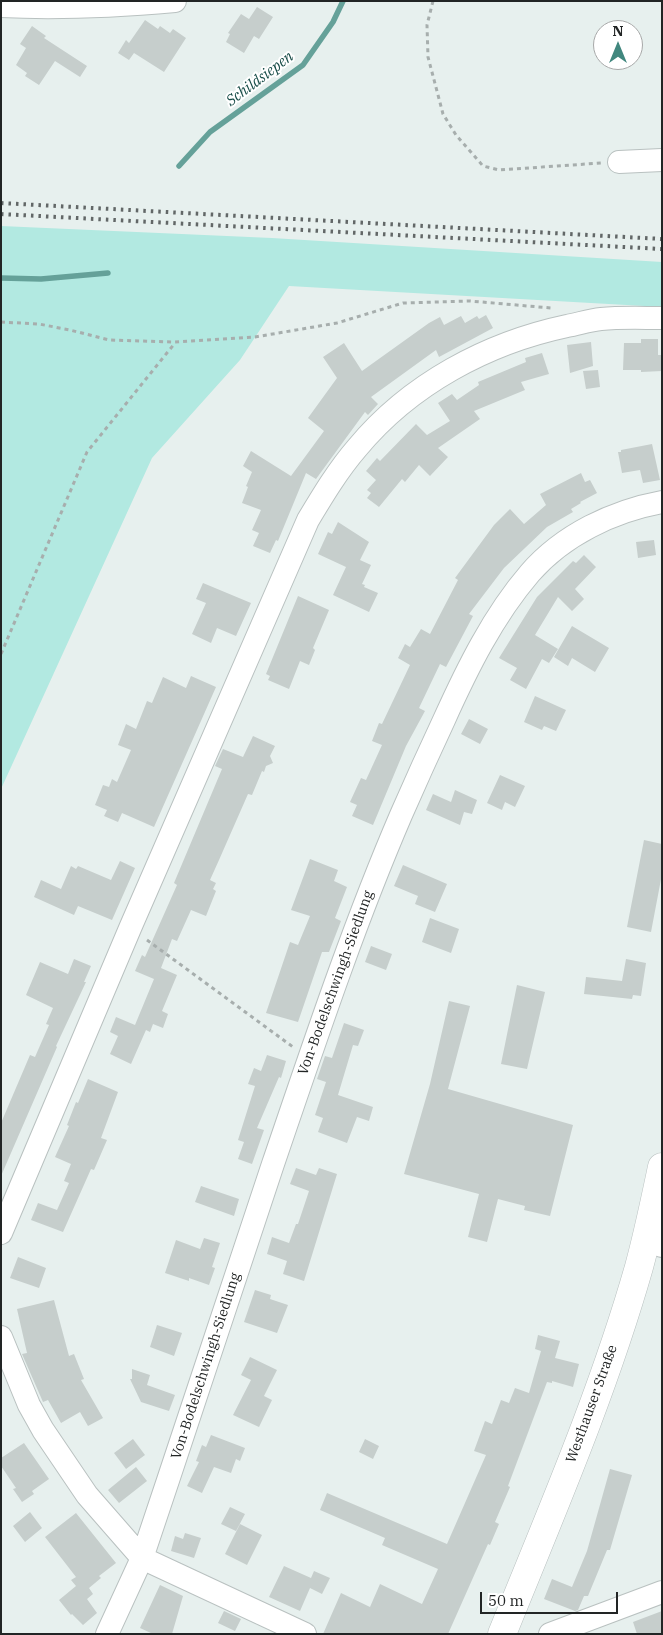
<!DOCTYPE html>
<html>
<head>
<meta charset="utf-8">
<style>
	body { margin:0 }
	#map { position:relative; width:663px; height:1635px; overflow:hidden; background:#e7f0ee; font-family:"IBM Plex Serif",serif }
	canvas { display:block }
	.frame { position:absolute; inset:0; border:2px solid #222525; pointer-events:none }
	.north { position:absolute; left:593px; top:20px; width:50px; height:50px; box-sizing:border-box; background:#fff; border:1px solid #a7a8a8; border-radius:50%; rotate:0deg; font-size:14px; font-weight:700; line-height:20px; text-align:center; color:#222525 }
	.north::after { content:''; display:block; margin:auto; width:18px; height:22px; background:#41877e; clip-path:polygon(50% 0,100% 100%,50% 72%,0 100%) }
	.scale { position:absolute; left:480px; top:1592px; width:138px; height:22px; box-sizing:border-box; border:2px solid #222525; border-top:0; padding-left:6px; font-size:15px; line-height:18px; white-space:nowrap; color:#222525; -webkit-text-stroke:4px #fff; paint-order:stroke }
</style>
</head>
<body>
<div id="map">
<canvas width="663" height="1635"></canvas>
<div class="frame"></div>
<div class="north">N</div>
<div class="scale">50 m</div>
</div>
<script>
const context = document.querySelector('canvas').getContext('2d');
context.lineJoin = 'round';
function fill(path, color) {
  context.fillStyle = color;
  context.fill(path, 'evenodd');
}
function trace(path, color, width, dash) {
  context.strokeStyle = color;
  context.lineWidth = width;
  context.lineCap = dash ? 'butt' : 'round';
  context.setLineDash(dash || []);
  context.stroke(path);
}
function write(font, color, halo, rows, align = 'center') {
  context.font = font + ' "IBM Plex Serif",serif';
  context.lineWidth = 4;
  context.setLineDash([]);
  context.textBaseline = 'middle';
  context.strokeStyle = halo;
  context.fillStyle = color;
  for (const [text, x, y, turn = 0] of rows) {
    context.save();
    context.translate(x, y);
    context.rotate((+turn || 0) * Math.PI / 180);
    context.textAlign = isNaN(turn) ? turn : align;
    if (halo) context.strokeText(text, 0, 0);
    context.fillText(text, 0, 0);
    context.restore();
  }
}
fill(new Path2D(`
	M1 226 272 238 662 262V307L289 286 240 360 152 458 1 789Z`), '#b2e9e1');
trace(new Path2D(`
	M179 166 210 132 303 65 333 22 343 1
	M1 278 41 279 108 273`), '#65a199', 5.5);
fill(new Path2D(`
	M257 7 273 17 259 39 254 36 244 53 226 42 230 34 228 33 241 14 249 19Z
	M145 20 158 29 160 26 170 33 173 29 186 38 164 72 134 53 129 60 118 53 126 40 129 43Z
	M32 26 46 36 44 38 87 66 80 77 55 61 39 85 25 76 27 73 16 65 26 48 20 44Z
	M486 315 493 328 439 357 436 350 371 397 378 404 368 415 365 412 316 479 306 473 278 541 276 540 270 553 253 546 259 533 252 530 261 510 242 503 248 487 246 486 252 472 243 466 251 451 291 476 324 431 308 418 337 378 323 357 344 343 362 371 429 323 440 317 444 325 461 316 465 323 477 316 479 319Z
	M641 339H658V355H662V371L641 372V370H623L624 343H641Z
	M591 342 593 366 570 373 567 345Z
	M542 353 549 374 521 382 525 390 474 411 480 419 438 448 448 457 430 476 419 465 405 482 402 479 379 507 367 498 371 493 367 490 376 480 366 471 377 458 380 461 416 424 427 435 450 421 438 403 452 394 457 400 479 385 478 382 526 362 525 358Z
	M598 370 600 387 586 389 583 371Z
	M652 444 660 480 643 483 640 470 622 473 618 452H621V450Z
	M581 473 585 482 590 480 597 493 580 502 581 503 571 509 573 512 547 527 504 568 469 614 473 616 446 667 440 664 419 708 425 711 406 746 373 825 352 816 357 805 350 802 361 778 366 780 382 745 372 741 379 723 382 724 410 665 398 658 405 644 410 647 421 629 430 634 458 580 455 578 494 525 510 509 524 524 546 505 540 494Z
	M338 522 369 542 360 560 371 565 362 584 365 585 364 587 378 593 369 612 333 595 346 567 318 554 328 532 332 534Z
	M654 540 656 555 638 558 636 542Z
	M584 555 596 567 575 589 584 599 572 611 558 597 535 635 558 649 549 663 542 659 526 689 510 680 517 668 499 658 537 597 573 561 576 563Z
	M203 583 251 603 236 636 217 628 211 643 192 634 206 603 196 599Z
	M298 596 329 610 313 648 315 650 309 665 300 661 289 689 268 680 270 676 266 674Z
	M572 626 609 648 595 672 572 658 568 666 554 657Z
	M191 676 216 687 154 827 122 813 118 822 104 816 107 810 95 805 103 785 109 787 112 779 117 782 131 750 118 745 126 724 136 729 147 701 152 703 163 677 186 688Z
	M535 696 566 710 556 731 544 726 542 730 524 722Z
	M469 719 488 729 480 744 461 734Z
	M253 736 275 746 270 756 273 763 266 766 264 772 262 771 252 795 248 794 219 860 210 880 216 883 213 889 216 891 206 916 191 910 177 941 172 939 161 968 177 975 162 1011 168 1014 163 1028 153 1024 150 1032 146 1030 131 1064 110 1054 118 1036 110 1032 116 1017 135 1025 154 979 135 971 142 955 145 957 177 885 174 883 222 769 215 766 223 749 243 757Z
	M500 775 525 786 515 807 505 802 502 810 487 803Z
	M455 790 477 800 472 814 464 812 460 825 426 810 433 794 451 802Z
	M644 840 662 844V874L651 932 627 927Z
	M310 859 338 870 334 881 347 887 335 918 341 921 329 952H322L298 1022 266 1013 290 942 298 945 310 916 291 910Z
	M120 861 135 868 112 920 78 906 74 915 34 897 41 880 61 889 71 866 76 869 78 866 111 880Z
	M403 865 447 884 435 912 415 904 418 896 394 886Z
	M430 918 459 929 451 953 422 942Z
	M371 946 392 954 386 970 365 962Z
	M74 959 91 966 84 982H86L56 1046 57 1047 1 1176V1123L30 1055 35 1057 49 1025 46 1024 53 1008 26 995 40 962 68 974Z
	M626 959 646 963 641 996 633 995 632 999 584 994 586 977 622 981Z
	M517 985 545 992 527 1069 501 1064Z
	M449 1001 470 1006 448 1089 573 1125 550 1216 524 1210 525 1206 498 1199 487 1242 468 1237 479 1194 404 1174 430 1084Z
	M344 1023 364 1030 358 1046 353 1045 338 1095 373 1107 369 1121 357 1117 347 1143 318 1132 323 1118 315 1115 326 1082 317 1079 325 1056 332 1058Z
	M267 1055 286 1061 281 1078 279 1077 257 1128 264 1130 252 1164 238 1159 244 1142 238 1140 255 1086 248 1084 254 1068 261 1071Z
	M88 1079 118 1092 101 1138 107 1140 94 1170 91 1169 63 1232 31 1220 38 1203 57 1210 69 1183 64 1181 71 1164 55 1157 69 1126 67 1125 76 1102 78 1103Z
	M296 1168 316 1175 319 1168 337 1174 304 1281 283 1274 287 1261 267 1254 272 1237 289 1243 296 1224H298L309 1191 290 1184Z
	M201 1186 239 1199 234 1216 195 1202Z
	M204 1238 220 1243 212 1267 215 1268 209 1285 189 1278V1281L165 1273 176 1240 200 1249Z
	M18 1257 46 1268 39 1288 10 1278Z
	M255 1290 271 1295 270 1299 288 1305 277 1333 244 1322Z
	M54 1300 69 1356 74 1354 84 1379 81 1380 103 1418 88 1426 80 1412 61 1423 48 1400 43 1402 22 1354 27 1353 17 1309Z
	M157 1325 182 1333 174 1356 150 1347Z
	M538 1335 560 1341 555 1358 579 1364 573 1387 552 1381V1383L547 1382 508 1486 510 1487 495 1522 499 1524 490 1545 488 1544 448 1634H323L341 1593 370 1607 380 1584 422 1604 438 1569 382 1545 385 1538 320 1510 327 1493 447 1544 486 1455 474 1451 485 1421 492 1424 501 1400 509 1403 515 1388 529 1393 541 1351 535 1349Z
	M250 1357 277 1370 264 1396 272 1400 259 1427 233 1415 251 1380 241 1375Z
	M132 1369 150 1375 147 1385 175 1395 169 1411 141 1402 130 1379H132Z
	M211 1435 245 1448 240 1461 236 1459 231 1473 214 1467 202 1493 187 1486 199 1462 196 1461 202 1445 206 1447Z
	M133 1439 145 1455 126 1469 114 1453Z
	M365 1439 379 1446 373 1459 359 1452Z
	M24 1443 49 1479 32 1491 34 1494 22 1502 13 1489 16 1488 1 1466V1458Z
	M136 1467 147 1481 119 1503 108 1490Z
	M610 1469 632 1475 610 1550H607L588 1596H584L578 1610 575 1611 544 1599 552 1579 572 1587 587 1551Z
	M230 1507 245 1514 236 1531 221 1524Z
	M30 1512 42 1528 25 1542 13 1526Z
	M76 1513 116 1563 99 1576 101 1578 89 1588 93 1594 87 1599 97 1613 83 1625 72 1614 71 1615 59 1600 76 1586 71 1580 76 1577 45 1537Z
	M240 1524 262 1535 247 1565 225 1554Z
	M185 1533 201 1538 194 1558 171 1551 175 1536 183 1539Z
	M284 1566 311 1578 314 1571 330 1578 322 1594 310 1588 300 1611 269 1597Z
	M160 1585 183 1596 172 1634H153L140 1628Z
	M224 1611 241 1619 235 1631 218 1623Z
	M662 1611V1634H637L633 1622Z`), '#c6cecc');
const minor = new Path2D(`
	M1 6C59 9 118 6 175 1
	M619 162 662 160
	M1 1233 131 926 308 520C323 495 338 470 357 448 410 384 487 343 567 326 578 324 590 320 601 319 621 317 642 318 662 318
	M645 1241 662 1246
	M1 1337 29 1405 43 1430 87 1495 142 1558 305 1634
	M107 1634 142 1558C186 1427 229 1296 273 1164 313 1047 352 929 401 815 415 783 429 752 444 720 467 669 493 616 530 573 563 535 613 511 662 502
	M550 1634 662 1592`);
const major = new Path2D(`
	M502 1634C551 1513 603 1393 639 1267 648 1234 655 1200 662 1167`);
trace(minor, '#b9c1c0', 24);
trace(major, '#b9c1c0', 29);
trace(new Path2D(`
	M433 1 427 25 428 57 443 114 456 135 483 166 499 170 601 163
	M1 322 39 324 70 330 109 340 175 342 255 337 337 323 403 303 470 301 551 308
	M1 654 87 452 175 343
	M147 940 293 1047`), '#a7aead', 3, [4, 4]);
trace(minor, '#fff', 22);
trace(major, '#fff', 28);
trace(new Path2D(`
	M1 203 662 239
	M1 214 662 249`), '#626767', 4, [2.5, 5]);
write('14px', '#222525', '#fff', [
	["Von-Bodelschwingh-Siedlung",336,983,-70],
	["Von-Bodelschwingh-Siedlung",206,1366,-72],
	["Westhauser Straße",592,1404,-70]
]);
write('italic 15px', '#174c47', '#fff', [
	["Schildsiepen",260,79,-37]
]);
</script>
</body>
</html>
